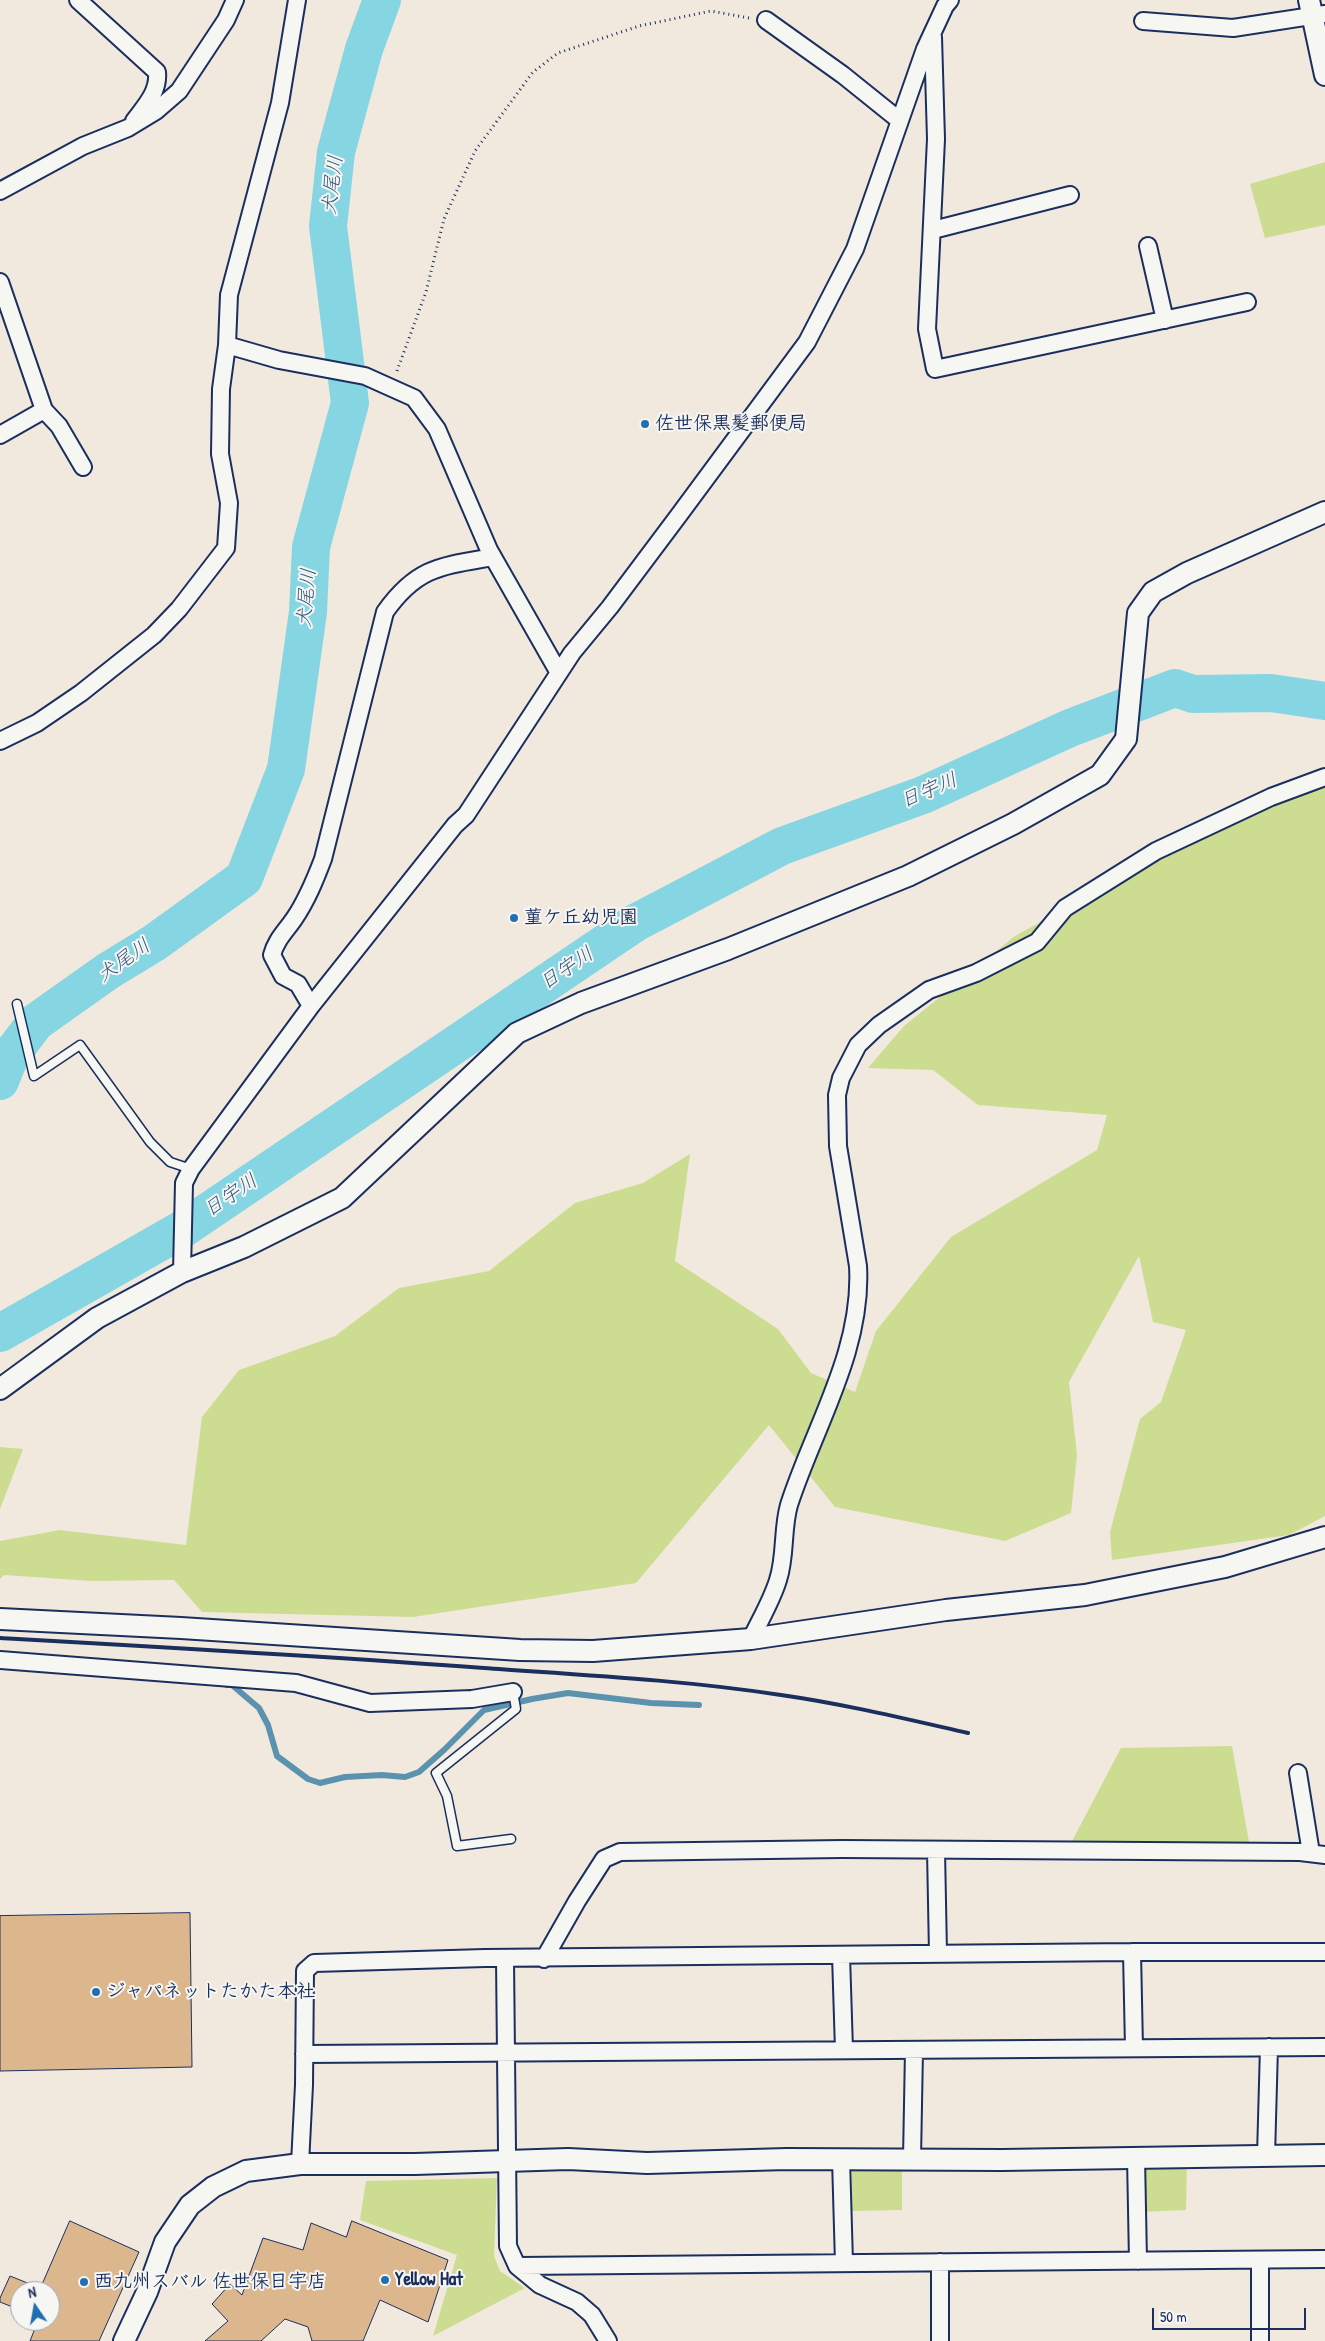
<!DOCTYPE html>
<html>
<head>
<meta charset="utf-8">
<style>
	body { margin:0 }
	#map { position:relative; width:1325px; height:2341px; overflow:hidden; background:#f1e9de; font-family:"Patrick Hand",sans-serif }
	canvas { display:block }
	.north { position:absolute; left:10px; top:2281px; width:50px; height:50px; box-sizing:border-box; background:#f6f6f2; border:1px solid #9ea6b7; border-radius:50%; rotate:348deg; font-size:14px; font-weight:700; line-height:20px; text-align:center; color:#1b2f5e }
	.north::after { content:''; display:block; margin:auto; width:18px; height:22px; background:#1f6fb2; clip-path:polygon(50% 0,100% 100%,50% 72%,0 100%) }
	.scale { position:absolute; left:1152px; top:2308px; width:154px; height:22px; box-sizing:border-box; border:2px solid #1b2f5e; border-top:0; padding-left:6px; font-size:15px; line-height:18px; white-space:nowrap; color:#1b2f5e; -webkit-text-stroke:4px #f6f6f2; paint-order:stroke }
</style>
</head>
<body>
<div id="map">
<canvas width="1325" height="2341"></canvas>
<div class="north">N</div>
<div class="scale">50 m</div>
</div>
<script>
const context = document.querySelector('canvas').getContext('2d');
context.lineJoin = 'round';
function fill(path, color) {
  context.fillStyle = color;
  context.fill(path, 'evenodd');
}
function trace(path, color, width, dash) {
  context.strokeStyle = color;
  context.lineWidth = width;
  context.lineCap = dash ? 'butt' : 'round';
  context.setLineDash(dash || []);
  context.stroke(path);
}
function write(font, color, halo, rows, align = 'center') {
  context.font = font + ' "Patrick Hand","Klee One",sans-serif';
  context.lineWidth = 4;
  context.setLineDash([]);
  context.textBaseline = 'middle';
  context.strokeStyle = halo;
  context.fillStyle = color;
  for (const [text, x, y, turn = 0] of rows) {
    context.save();
    context.translate(x, y);
    context.rotate((+turn || 0) * Math.PI / 180);
    context.textAlign = isNaN(turn) ? turn : align;
    if (halo) context.strokeText(text, 0, 0);
    context.fillText(text, 0, 0);
    context.restore();
  }
}
fill(new Path2D(`
	M1325 162V225L1265 238 1250 184Z
	M1325 769V1516L1289 1535 1112 1560 1110 1532 1140 1419 1161 1402 1186 1330 1153 1322 1139 1256 1069 1382 1077 1455 1071 1513 1005 1541 835 1507 769 1425 636 1583 413 1617 202 1612 174 1580 92 1581 4 1575 0 1579V1541L60 1530 186 1545 202 1417 239 1370 335 1336 399 1288 489 1271 575 1203 643 1183 690 1154 675 1261 778 1329 811 1373 855 1392 876 1331 951 1237 1097 1150 1107 1115 978 1105 933 1070 868 1068 904 1026 1015 936 1314 771Z
	M0 1447 23 1449 0 1509Z
	M1232 1746 1249 1842 1071 1843 1121 1748Z
	M1187 2163 1186 2210 1140 2212V2164Z
	M852 2166H902V2210L851 2211Z
	M497 2178 494 2256 500 2271 525 2288 433 2336 457 2255 360 2220 366 2181Z`), '#ccdd91');
trace(new Path2D(`
	M227 1685H232L259 1708 268 1725 277 1756 308 1779 320 1783 345 1777 382 1775 405 1777 419 1772 444 1750 484 1710 532 1699 568 1693 651 1703 699 1705`), '#5b93ae', 6);
trace(new Path2D(`
	M0 1081 10 1056 36 1022 108 971 154 943 244 878 286 769 308 612 311 547 350 403 328 226 336 152 364 49 382 0
	M0 1333 181 1230 635 923 782 846 923 795 1070 728 1175 688 1193 694 1271 693 1325 701`), '#86d5e3', 38);
const building = new Path2D(`
	M190 1913 192 2067 0 2071V1916Z
	M70 2221 139 2252 99 2341H30L38 2321H50V2291H20V2310L0 2302V2298L10 2276 40 2288Z
	M352 2221 448 2260 428 2322 380 2300 363 2341H312L308 2327 285 2319 261 2341H205L228 2321 212 2304 230 2284 242 2295 263 2238 303 2250 311 2223 346 2237Z`);
fill(building, '#dcb78e');
trace(building, '#1b2f5e', 1);
const service = new Path2D(`
	M17 1004 34 1076 80 1045 150 1142 170 1162 191 1169
	M511 1839 457 1846 447 1796 436 1773 516 1709 513 1692`);
const minor = new Path2D(`
	M78 0 157 72C159 92 145 106 134 121
	M766 20 843 75 899 120
	M1143 21 1233 28 1325 14
	M933 37 936 139 927 329 935 369 1247 302
	M0 191 83 146 128 128 156 111 179 91 226 20 235 0
	M933 230 1070 195
	M1148 246 1165 320
	M0 282 44 410 59 426 83 467
	M227 345 279 360 365 376 414 398 437 429 489 550 559 673
	M0 435 44 410
	M0 741 37 723 81 693 154 635 179 609 226 548 229 503 220 454 221 389 227 345 229 295 280 103 297 0
	M311 1006 298 984 283 976 272 955C276 940 285 932 294 919 307 900 315 880 323 859L385 612C417 567 441 566 493 557
	M182 1272 184 1183 191 1169 311 1006 455 825 466 815 572 653 610 607 679 515 807 342 855 249 925 49 945 6 950 0
	M751 1639C760 1620 772 1600 778 1580 786 1556 782 1529 789 1505 814 1427 863 1351 858 1266L838 1146 837 1095 841 1078 858 1045 879 1025 929 990 976 973 1037 942 1065 908 1156 851 1271 797 1325 777
	M0 1660 296 1683 370 1703 472 1699 513 1692
	M1298 1773 1311 1853
	M936 1850 938 1954
	M1132 1952 1134 2048
	M841 1955 844 2050
	M505 1959 508 2246 517 2266 540 2285 577 2302 592 2315 608 2341
	M544 1959 577 1901 604 1859 620 1852 842 1849 1300 1852 1325 1855
	M304 2054 1325 2047
	M1266 2156 1269 2047
	M1136 2157 1138 2261
	M841 2159 844 2263
	M912 2159 914 2050
	M300 2164 304 2085 305 1971 314 1963 485 1958 1132 1952H1325
	M517 2266 1325 2259
	M940 2341V2262
	M1260 2341V2260`);
const tertiary = new Path2D(`
	M1309 0 1325 75
	M0 1389 97 1318 182 1272 244 1247 342 1198 517 1033 581 1003 728 949 908 876 1013 824 1100 775 1126 739 1138 613 1153 592 1187 573 1325 512
	M0 1619 181 1628 520 1650 593 1651 751 1639 946 1610 1085 1595 1225 1567 1325 1537
	M124 2341 147 2292 165 2242 190 2205 213 2187 246 2171 300 2164H415L568 2159 647 2163 787 2159 1002 2160 1325 2155`);
trace(service, '#1b2f5e', 11);
trace(minor, '#1b2f5e', 20);
trace(tertiary, '#1b2f5e', 24);
trace(new Path2D(`
	M397 371 426 292 444 219 475 151 533 72 558 53 639 26 711 11 749 18`), '#1b2f5e', 3, [1, 4]);
trace(service, '#f6f6f2', 8);
trace(minor, '#f6f6f2', 16);
trace(tertiary, '#f6f6f2', 20);
trace(new Path2D(`
	M0 1638C161 1647 323 1656 484 1668 583 1675 683 1680 781 1695 844 1704 906 1719 968 1733`), '#1b2f5e', 4);
for (const [x, y, r, color] of [
	[645,424,5,"#1f6fb2"],
	[514,918,5,"#1f6fb2"],
	[96,1992,5,"#1f6fb2"],
	[385,2280,5,"#1f6fb2"],
	[84,2282,5,"#1f6fb2"]
]) {
  const dot = new Path2D();
  dot.arc(x, y, r, 0, 2 * Math.PI);
  context.fillStyle = color;
  context.fill(dot);
  trace(dot, '#f6f6f2', 2);
}
write('bold 19px', '#1b2f5e', '#f6f6f2', [
	["佐世保黒髪郵便局",655,424],
	["菫ケ丘幼児園",524,918],
	["ジャパネットたかた本社",106,1992],
	["Yellow Hat",395,2280],
	["西九州スバル 佐世保日宇店",94,2282]
], 'left');
write('italic 20px', '#36587f', '#f6f6f2', [
	["犬尾川",333,185,-83],
	["犬尾川",307,598,-85],
	["日宇川",929,791,-23],
	["犬尾川",124,961,-35],
	["日宇川",567,969,-34],
	["日宇川",231,1196,-34]
]);
</script>
</body>
</html>
